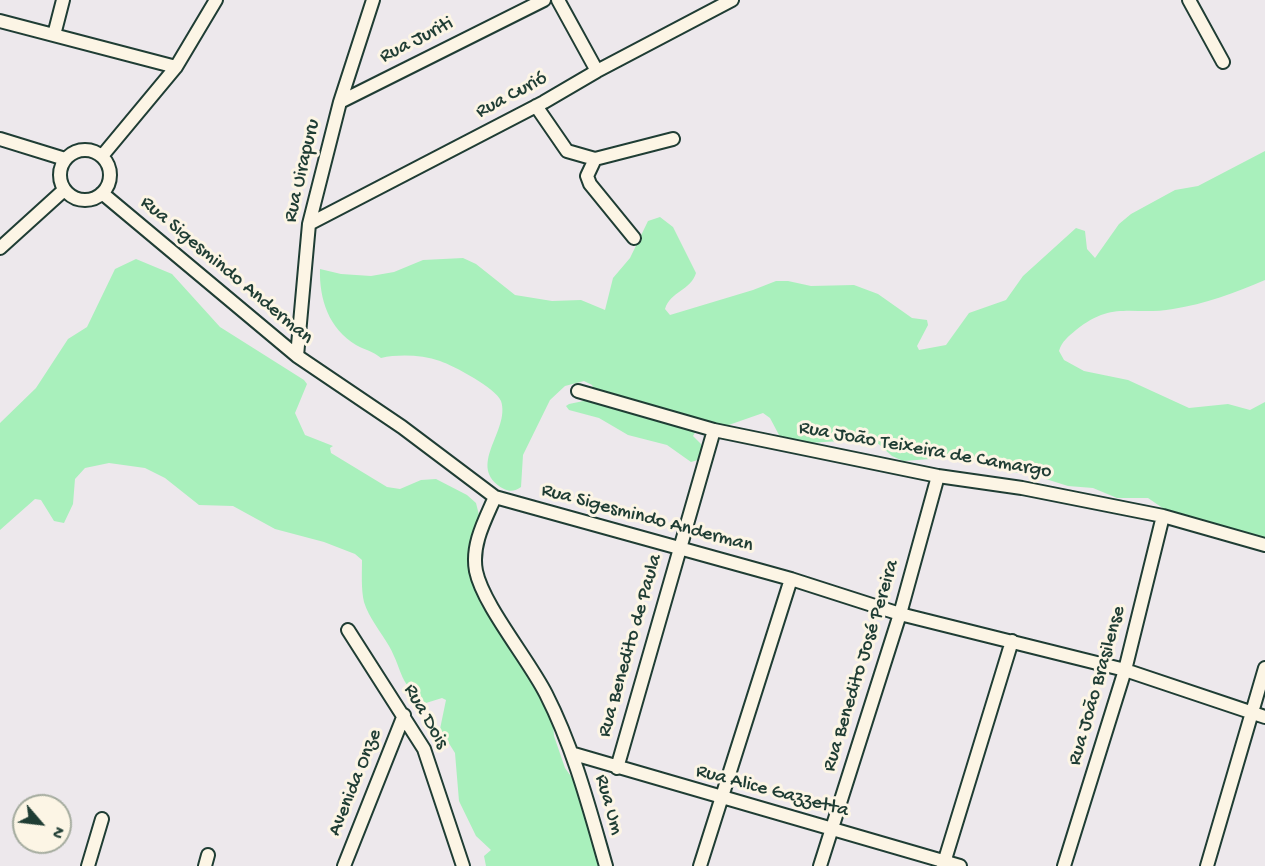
<!DOCTYPE html>
<html>
<head>
<meta charset="utf-8">
<style>
	body { margin:0 }
	#map { position:relative; width:1265px; height:866px; overflow:hidden; background:#ede8ec; font-family:"Gochi Hand",sans-serif }
	canvas { display:block }
	.north { position:absolute; left:12px; top:794px; width:60px; height:60px; box-sizing:border-box; background:#fcf5e5; border:2px solid #a4ab9e; border-radius:50%; rotate:118deg; font-size:16px; font-weight:700; line-height:24px; text-align:center; color:#1f3d34 }
	.north::after { content:''; display:block; margin:auto; width:21px; height:27px; background:#1f3d34; clip-path:polygon(50% 0,100% 100%,50% 72%,0 100%) }
</style>
</head>
<body>
<div id="map">
<canvas width="1265" height="866"></canvas>
<div class="north">N</div>
</div>
<script>
const context = document.querySelector('canvas').getContext('2d');
context.lineJoin = 'round';
function fill(path, color) {
  context.fillStyle = color;
  context.fill(path, 'evenodd');
}
function trace(path, color, width, dash) {
  context.strokeStyle = color;
  context.lineWidth = width;
  context.lineCap = dash ? 'butt' : 'round';
  context.setLineDash(dash || []);
  context.stroke(path);
}
function write(font, color, halo, rows, align = 'center') {
  context.font = font + ' "Gochi Hand",sans-serif';
  context.lineWidth = 6;
  context.setLineDash([]);
  context.textBaseline = 'middle';
  context.strokeStyle = halo;
  context.fillStyle = color;
  for (const [text, x, y, turn = 0] of rows) {
    context.save();
    context.translate(x, y);
    context.rotate((+turn || 0) * Math.PI / 180);
    context.textAlign = isNaN(turn) ? turn : align;
    if (halo) context.strokeText(text, 0, 0);
    context.fillText(text, 0, 0);
    context.restore();
  }
}
fill(new Path2D(`
	M1265 151V280C1235 293 1205 304 1173 309 1133 316 1113 300 1076 330 1068 337 1062 341 1059 351L1064 360 1084 371 1128 380 1189 408 1228 404 1250 410 1265 402V540L1186 524 1148 498H1117L1093 488 1068 486 1030 474 1010 472 982 462 944 458 903 461 892 456 873 439 792 444 779 435 770 418 763 413 723 427 696 431 693 436 701 444V454L698 460 691 462 667 445 628 435 599 418 569 410 566 406 569 404 598 398 592 385 584 381 565 386 550 400 523 455 521 487C516 491 510 492 504 489 464 467 511 431 501 401 496 388 454 366 440 361 422 355 399 354 381 358 373 351 365 350 356 345 329 329 319 299 320 269L341 274 371 276 394 272 423 260 463 258 476 264 515 295 552 301 581 300 605 310 613 278 630 258 648 221 660 217 673 227 696 273C691 290 670 292 665 309L670 315 753 290 776 281H788L811 286 854 285 878 294 912 318 927 320 928 325 917 346 919 350 946 345 969 313 1006 300 1023 276 1076 228 1085 231 1087 249 1095 258 1119 224 1131 214 1175 190 1198 186Z
	M136 259 172 274 220 327 304 380 307 384 295 413 305 435 333 446 330 448 331 453 387 487 400 489 421 480 436 479 467 495 476 503 480 519 476 576 534 679 541 700 552 710 554 736 565 768 593 807 602 866H486L484 856 491 850 476 836 459 801 455 753 440 729 446 700 442 698 426 703C398 683 404 673 389 646 381 632 369 618 364 602 361 589 362 573 362 560L355 554 324 542 275 529 233 506 199 505 165 478 145 468 109 463 85 468 75 479 73 504 64 523 54 521 41 500 35 499 0 530V423L36 388 68 339 87 327 115 269Z`), '#a9f0bc');
const minor = new Path2D(`
	M558 0 597 71
	M1189 0 1223 62
	M0 21 176 67
	M54 35 63 0
	M340 102 544 0
	M536 106 567 151 595 159 673 139
	M0 139 65 159
	M60 175a25 25 0 1 1 50 0a25 25 0 1 1-50 0Z
	M102 156 176 67 216 0
	M595 159 587 176 590 184 634 238
	M102 193 297 356 402 427 495 497 791 579 900 614 1125 670 1265 717
	M309 224 544 102 597 71 732 0
	M0 248 64 190
	M297 356 309 224 340 102 373 0
	M578 391 714 430 938 476 1022 488 1163 516 1265 545
	M495 497C485 520 471 545 476 571 483 605 529 660 546 694 574 749 589 807 606 866
	M348 630 424 749 463 866
	M574 754 960 866
	M617 768 714 430
	M88 866 102 819
	M205 866 208 855
	M344 866 404 715
	M700 866 791 579
	M820 866 900 614 938 476
	M943 866 1012 641
	M1064 866 1125 670 1163 516
	M1207 866 1265 668`);
trace(minor, '#1f3d34', 16);
trace(minor, '#fcf5e5', 12);
write('20px', '#1f3d34', '#fcf5e5', [
	["Rua Juriti",417,41,-27],
	["Rua Curió",512,96,-28],
	["Rua Uirapuru",303,171,-77],
	["Rua Sigesmindo Anderman",226,271,40],
	["Rua João Teixeira de Camargo",925,451,10],
	["Rua Sigesmindo Anderman",647,519,15],
	["Rua Benedito de Paula",631,646,-74],
	["Rua Benedito José Pereira",862,666,-73],
	["Rua João Brasilense",1098,686,-74],
	["Rua Dois",425,717,60],
	["Avenida Onze",356,783,-68],
	["Rua Alice Gazzetta",772,792,15],
	["Rua Um",608,805,74]
]);
</script>
</body>
</html>
